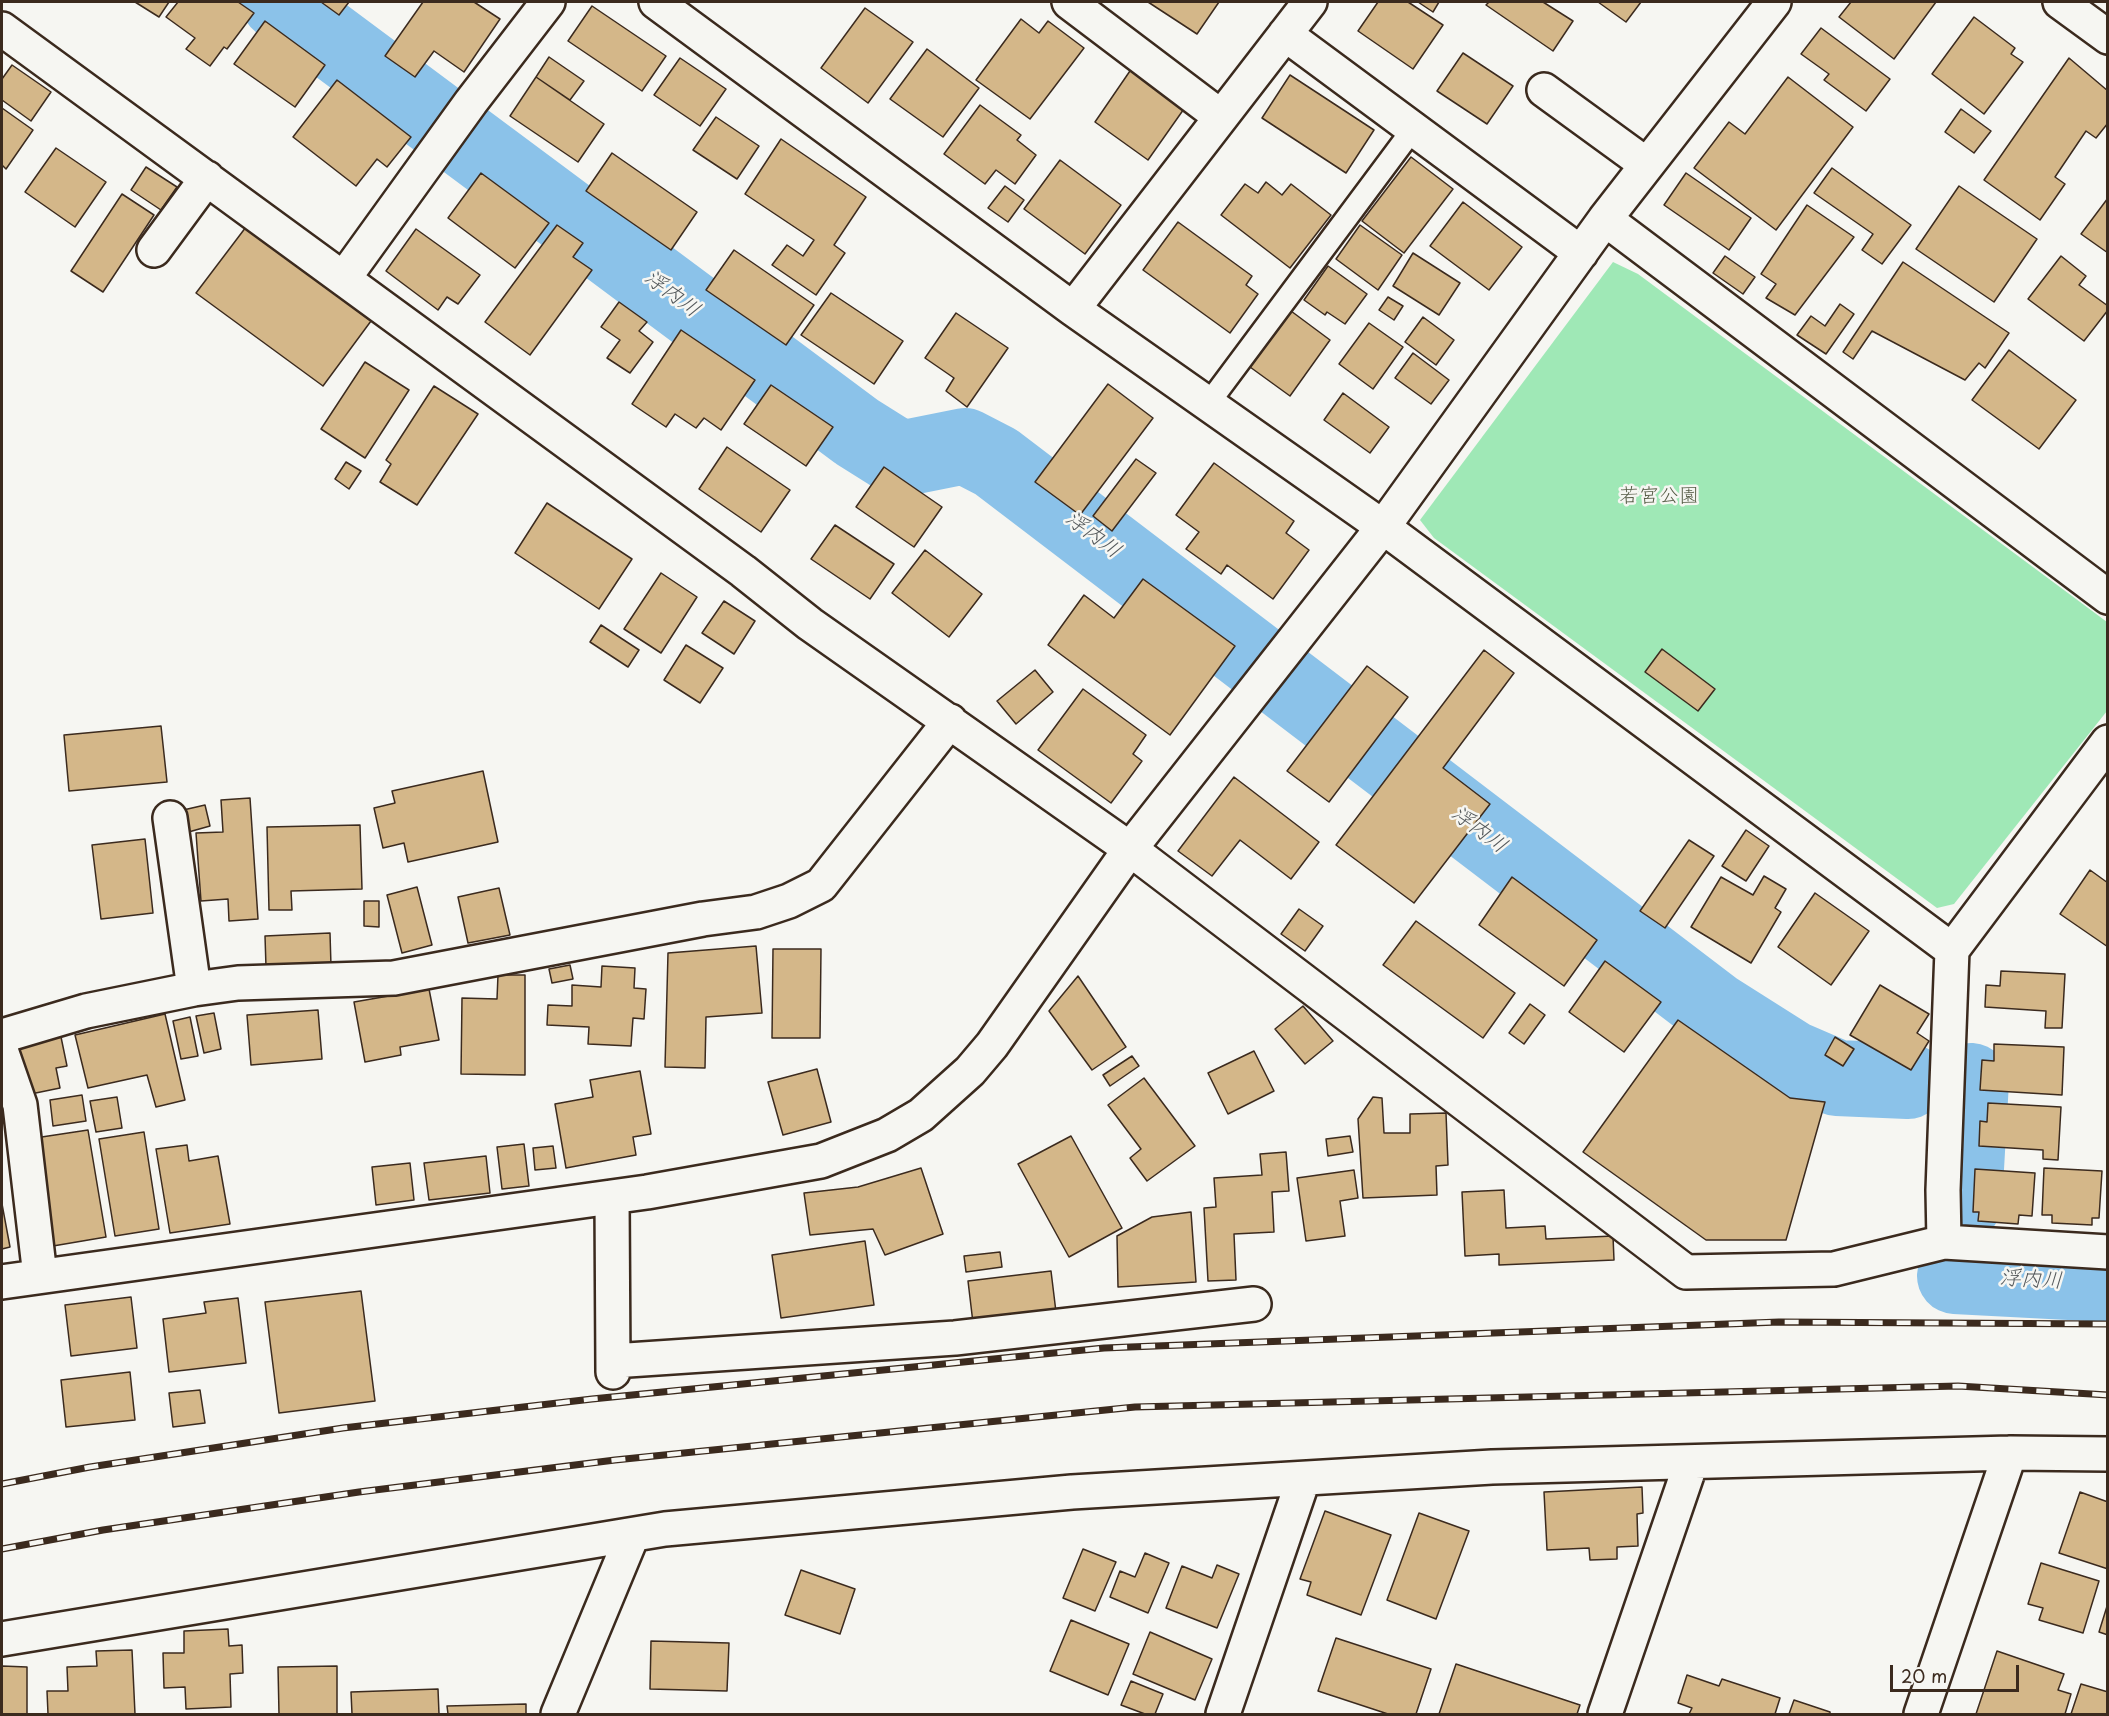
<!DOCTYPE html>
<html>
<head>
<meta charset="utf-8">
<style>
	body { margin:0 }
	#map { position:relative; width:2109px; height:1716px; overflow:hidden; background:#f6f6f2; font-family:"Playpen Sans",sans-serif }
	canvas { display:block }
	.frame { position:absolute; inset:0; border:3px solid #3b2a1e; pointer-events:none }
	.scale { position:absolute; left:1890px; top:1665px; width:129px; height:27px; box-sizing:border-box; border:3px solid #3b2a1e; border-top:0; padding-left:8px; font-size:18px; line-height:21px; white-space:nowrap; color:#3b2a1e; -webkit-text-stroke:4px #f6f6f2; paint-order:stroke }
</style>
</head>
<body>
<div id="map">
<canvas width="2109" height="1716"></canvas>
<div class="frame"></div>
<div class="scale">20 m</div>
</div>
<script>
const context = document.querySelector('canvas').getContext('2d');
context.lineJoin = 'round';
function fill(path, color) {
  context.fillStyle = color;
  context.fill(path, 'evenodd');
}
function trace(path, color, width, dash) {
  context.strokeStyle = color;
  context.lineWidth = width;
  context.lineCap = dash ? 'butt' : 'round';
  context.setLineDash(dash || []);
  context.stroke(path);
}
function write(font, color, halo, rows, align = 'center') {
  context.font = font + ' "Playpen Sans","Klee One",sans-serif';
  context.lineWidth = 5;
  context.setLineDash([]);
  context.textBaseline = 'middle';
  context.strokeStyle = halo;
  context.fillStyle = color;
  for (const [text, x, y, turn = 0] of rows) {
    context.save();
    context.translate(x, y);
    context.rotate((+turn || 0) * Math.PI / 180);
    context.textAlign = isNaN(turn) ? turn : align;
    if (halo) context.strokeText(text, 0, 0);
    context.fillText(text, 0, 0);
    context.restore();
  }
}
fill(new Path2D(`
	M1613 262 1638 274 2107 622V711L1954 904 1937 908 1434 538 1420 520Z`), '#9fe8b6');
trace(new Path2D(`
	M279 2 857 432 900 459 965 446 996 462 1714 1009 1793 1059 1837 1078 1908 1081
	M1964 1203 1971 1081
	M1955 1276 2108 1284`), '#8bc2e9', 76);
const building = new Path2D(`
	M135 2H169L159 17Z
	M178 2H238L254 13 227 49 224 47 210 66 186 49 195 38 166 17Z
	M321 2H349L339 15Z
	M423 2H474L500 19 464 72 434 51 415 77 385 56Z
	M1148 2H1219L1197 34Z
	M1378 2H1408L1443 25 1413 69 1358 31Z
	M1418 2H1439L1433 12Z
	M1489 2H1543L1573 21 1553 51 1486 5Z
	M1598 2H1641L1626 22Z
	M1851 2H1936L1894 59 1839 17Z
	M592 6 666 56 642 91 568 41Z
	M865 8 913 42 868 103 821 68Z
	M1974 17 2015 48 2011 54 2023 62 1984 114 1932 74Z
	M1021 19 1039 33 1048 21 1084 48 1030 119 976 80Z
	M265 21 325 65 295 107 234 64Z
	M1821 28 1890 79 1866 111 1824 80 1829 74 1801 54Z
	M927 49 979 88 943 137 890 99Z
	M1463 53 1513 86 1487 124 1437 91Z
	M549 57 584 81 570 100 536 77Z
	M680 58 726 89 700 126 654 95Z
	M2069 58 2108 91V123L2096 138 2086 131 2055 177 2065 184 2040 220 1984 180Z
	M12 65 51 92 31 121 2 100V79Z
	M1132 68 1186 106 1148 160 1095 122Z
	M1290 75 1374 130 1346 173 1262 118Z
	M536 77 604 124 578 162 510 116Z
	M1788 77 1853 127 1776 230 1694 168 1729 122 1745 134Z
	M337 80 411 137 387 167 377 159 356 186 293 137Z
	M980 105 1021 135 1017 140 1036 155 1015 184 996 170 985 184 944 154Z
	M2 108 33 130 6 169 2 165Z
	M1961 109 1991 131 1974 153 1945 132Z
	M716 117 759 146 737 179 693 150Z
	M781 139 866 197 834 245 845 253 816 295 772 265 787 245 803 256 814 240 745 194Z
	M56 148 106 182 75 227 25 192Z
	M612 153 697 212 671 250 586 191Z
	M1411 157 1453 189 1404 253 1362 221Z
	M1060 160 1121 205 1085 254 1024 209Z
	M146 167 177 187 161 210 131 190Z
	M1832 168 1911 225 1882 264 1862 250 1873 234 1814 193Z
	M481 173 549 223 515 268 448 218Z
	M1686 173 1751 218 1729 250 1664 205Z
	M1266 182 1282 195 1291 184 1331 215 1290 268 1221 215 1245 184 1258 193Z
	M1005 186 1024 200 1008 222 988 208Z
	M1959 186 2037 239 1994 302 1916 249Z
	M122 194 154 215 103 292 71 271Z
	M2108 198V253L2081 234Z
	M1463 202 1522 247 1489 290 1430 246Z
	M1807 205 1854 237 1795 315 1766 298 1776 284 1761 274Z
	M1178 222 1252 276 1246 285 1258 294 1230 333 1143 270Z
	M557 225 583 243 573 257 592 270 530 355 485 322Z
	M1360 225 1402 255 1378 290 1336 259Z
	M246 227 371 321 323 386 196 293Z
	M416 229 480 275 458 304 447 297 438 310 386 271Z
	M734 250 814 305 786 345 706 290Z
	M1413 253 1460 283 1439 315 1393 286Z
	M1725 256 1755 277 1743 294 1713 273Z
	M2061 256 2086 276 2079 285 2108 306V310L2084 341 2028 299Z
	M1903 262 2009 333 1985 368 1979 363 1965 380 1872 331 1853 359 1843 352Z
	M1328 266 1367 294 1345 324 1327 312 1325 315 1304 300Z
	M831 293 903 341 874 384 801 335Z
	M1388 297 1403 306 1394 320 1379 310Z
	M619 302 647 322 639 331 653 342 630 373 607 358 620 340 601 327Z
	M1840 304 1854 314 1826 354 1797 335 1811 316 1825 326Z
	M1291 311 1330 340 1290 396 1250 367Z
	M956 313 1008 348 967 407 946 391 954 378 925 358Z
	M1423 317 1454 340 1436 365 1405 342Z
	M1369 323 1403 347 1373 389 1339 364Z
	M681 330 755 380 721 430 704 418 696 428 675 414 666 427 632 404Z
	M2009 350 2076 400 2039 449 1972 400Z
	M1413 353 1449 380 1431 404 1395 378Z
	M365 362 409 390 365 458 321 429Z
	M1108 384 1153 418 1080 515 1035 482Z
	M771 385 833 427 806 466 744 424Z
	M434 386 478 414 417 505 380 482 391 464 386 460Z
	M1343 393 1389 427 1370 453 1324 420Z
	M727 447 790 490 761 532 699 489Z
	M1136 459 1156 473 1112 531 1093 516Z
	M346 462 361 471 349 489 335 479Z
	M1214 463 1294 521 1286 533 1309 550 1273 599 1227 565 1221 574 1186 549 1199 532 1176 515Z
	M884 467 942 507 914 547 856 507Z
	M547 503 632 559 599 609 515 553Z
	M835 525 894 564 870 599 811 559Z
	M925 550 982 594 949 637 892 593Z
	M661 573 697 597 661 653 624 629Z
	M1143 579 1235 646 1170 735 1048 645 1084 595 1114 618Z
	M724 601 755 621 734 654 702 633Z
	M601 625 639 650 628 667 590 642Z
	M686 645 723 668 700 703 664 680Z
	M1662 649 1715 689 1698 711 1645 672Z
	M1484 650 1514 673 1443 768 1490 804 1414 903 1336 845Z
	M1367 666 1408 697 1329 802 1287 771Z
	M1035 670 1053 692 1016 724 997 701Z
	M1083 689 1146 735 1133 754 1142 761 1111 803 1038 750Z
	M161 726 167 782 69 791 64 735Z
	M483 771 498 842 408 862 404 843 383 848 374 808 395 803 392 791Z
	M1234 777 1319 842 1291 879 1240 840 1212 876 1178 851Z
	M250 798 258 919 229 921 228 899 201 901 196 833 223 832 221 800Z
	M205 805 210 826 185 833 179 811Z
	M360 825 362 889 291 891 292 910H269L267 827Z
	M1746 830 1769 846 1746 881 1722 866Z
	M145 839 153 913 101 919 92 845Z
	M1689 840 1714 856 1665 928 1640 911Z
	M2090 870 2108 883V947L2060 914Z
	M1764 876 1786 889 1775 908 1781 912 1751 963 1691 927 1721 877 1753 895Z
	M1512 877 1597 940 1564 986 1479 925Z
	M417 887 432 945 402 953 387 895Z
	M499 888 510 935 468 943 458 897Z
	M1815 893 1869 931 1831 985 1778 947Z
	M364 901H379V927L364 926Z
	M1299 909 1323 926 1305 951 1281 934Z
	M1416 921 1515 993 1483 1038 1383 965Z
	M330 933 331 966 266 967 265 936Z
	M756 946 762 1013 706 1017 705 1068 665 1067 668 953Z
	M773 949H821L820 1038H772Z
	M1605 961 1661 1002 1624 1052 1569 1012Z
	M570 965 573 979 552 983 549 969Z
	M602 966 635 968 634 988 646 989 644 1019 633 1018 631 1046 588 1044 589 1027 547 1025 548 1005 572 1006V985L601 987Z
	M2001 971 2065 974 2062 1028H2045L2046 1011 1985 1007 1986 985 2000 986Z
	M498 975H525V1075L461 1074 462 998 497 999Z
	M1078 976 1126 1047 1092 1070 1049 1011Z
	M1880 985 1929 1014 1917 1033 1929 1041 1911 1070 1850 1035Z
	M429 989 439 1040 400 1047 401 1055 365 1062 354 1002Z
	M1530 1004 1545 1015 1524 1044 1509 1033Z
	M1303 1006 1333 1041 1305 1064 1275 1029Z
	M318 1010 322 1059 251 1065 247 1015Z
	M214 1013 221 1049 204 1053 196 1016Z
	M165 1014 185 1100 156 1107 147 1075 88 1088 75 1035Z
	M190 1017 198 1056 181 1059 173 1021Z
	M1678 1020 1790 1098 1825 1102 1786 1240H1706L1583 1152Z
	M61 1037 67 1066 56 1068 60 1088 26 1095 16 1047Z
	M1835 1037 1854 1049 1843 1066 1825 1055Z
	M1994 1044 2064 1047 2062 1095 1980 1090 1982 1060 1994 1061Z
	M1254 1051 1274 1091 1228 1114 1208 1073Z
	M1132 1056 1139 1066 1110 1086 1103 1075Z
	M817 1069 831 1122 783 1135 768 1082Z
	M640 1071 651 1134 633 1137 636 1155 566 1168 555 1104 593 1097 590 1080Z
	M1144 1078 1195 1146 1147 1181 1130 1158 1141 1149 1108 1105Z
	M82 1095 86 1121 53 1126 50 1100Z
	M117 1097 122 1128 96 1132 90 1101Z
	M1373 1097 1382 1098 1384 1133H1410V1114L1446 1113 1448 1165 1436 1166 1437 1195 1363 1198 1358 1119Z
	M1988 1103 2061 1107 2058 1160 2043 1159V1150L1979 1146 1980 1121 1987 1122Z
	M88 1130 106 1237 53 1246 35 1138Z
	M144 1132 159 1229 115 1236 99 1139Z
	M1071 1136 1122 1228 1069 1257 1018 1164Z
	M1350 1136 1353 1152 1328 1156 1326 1139Z
	M524 1144 529 1186 502 1189 497 1147Z
	M187 1145 189 1161 218 1156 230 1224 170 1233 156 1149Z
	M553 1146 556 1168 535 1170 533 1148Z
	M1286 1152 1289 1191 1272 1192 1274 1232 1234 1234 1236 1280 1208 1281 1204 1208 1216 1207 1214 1178 1262 1175 1260 1154Z
	M486 1156 490 1193 429 1200 424 1163Z
	M410 1163 414 1200 376 1205 372 1167Z
	M921 1168 943 1234 885 1255 873 1229 810 1235 804 1193 858 1187Z
	M2044 1168 2102 1171 2099 1218H2092V1225L2052 1223V1215H2042Z
	M1975 1169 2035 1173 2032 1216 2019 1215 2018 1224 1978 1221 1979 1212H1973Z
	M1354 1170 1358 1198 1340 1201 1345 1236 1306 1241 1297 1178Z
	M1504 1190 1506 1228 1545 1226 1546 1239 1613 1236 1614 1260 1499 1265V1254L1465 1256 1462 1192Z
	M2 1204 10 1247 2 1249Z
	M1191 1212 1196 1282 1118 1287 1117 1236 1152 1217Z
	M865 1241 874 1305 781 1318 772 1255Z
	M1000 1252 1002 1267 966 1272 964 1256Z
	M1051 1271 1056 1312 973 1323 968 1281Z
	M361 1291 375 1401 279 1413 265 1302Z
	M131 1297 137 1348 71 1356 65 1305Z
	M238 1298 246 1363 169 1372 163 1319 206 1313 204 1302Z
	M130 1372 135 1420 66 1427 61 1380Z
	M200 1390 205 1423 173 1427 169 1393Z
	M1642 1487 1643 1513 1637 1514 1638 1546 1617 1547V1559L1590 1560 1589 1548 1547 1550 1544 1492Z
	M2080 1492 2108 1502V1569L2059 1553Z
	M1325 1511 1391 1535 1361 1615 1307 1595 1311 1582 1300 1579Z
	M1419 1513 1469 1531 1436 1619 1387 1600Z
	M1083 1549 1116 1562 1095 1611 1063 1598Z
	M1145 1553 1169 1563 1148 1613 1110 1597 1120 1571 1135 1577Z
	M2041 1563 2099 1581 2083 1633 2039 1620 2043 1608 2028 1604Z
	M1217 1565 1239 1574 1217 1628 1166 1608 1182 1566 1212 1578Z
	M801 1570 855 1589 840 1634 785 1615Z
	M2108 1603V1635L2099 1632Z
	M1071 1620 1129 1644 1108 1695 1050 1671Z
	M228 1629 229 1646 242 1645 243 1673 230 1674 231 1707 186 1709 185 1687 164 1688 163 1653H184V1631Z
	M1150 1632 1212 1659 1195 1700 1133 1674Z
	M1336 1638 1431 1669 1416 1714H1388L1318 1691Z
	M651 1641 729 1643 727 1691 650 1689Z
	M132 1650 135 1714H48L47 1691H68L67 1667 97 1666 96 1651Z
	M1997 1651 2064 1674 2058 1690 2071 1694 2065 1714H1976Z
	M1456 1664 1580 1705 1577 1714H1439Z
	M2 1666 27 1667V1714H2Z
	M337 1666V1714H279L278 1667Z
	M1687 1675 1719 1686 1722 1679 1780 1698 1775 1714H1689L1692 1708 1678 1703Z
	M1131 1681 1163 1694 1155 1714H1145L1121 1705Z
	M2081 1684 2108 1692V1714H2071Z
	M438 1689 439 1714H352L351 1692Z
	M1794 1700 1830 1712V1714H1789Z
	M526 1704V1714H448L447 1706Z`);
fill(building, '#d4b789');
trace(building, '#3b2a1e', 1.5);
const lane = new Path2D(`
	M1208 404 1413 129`);
const street = new Path2D(`
	M656 2 1073 309 1383 527 1952 950 1943 1190 1944 1242
	M1069 2 1221 117
	M2060 2 2108 37
	M2 29 743 571 810 624 1130 849 1686 1272 1834 1269 1944 1242 2108 1252
	M1285 34 1581 253
	M1544 90 1647 165
	M1605 219 2108 597
	M154 250 207 178
	M344 278 471 102 548 2
	M1073 309 1310 2
	M170 818 194 989
	M1952 950 2108 742
	M2 1036 86 1011 194 989 238 983 394 978 703 919 756 912 789 901 821 885 950 721
	M2 1053 20 1105 40 1276
	M612 1197 613 1372
	M2 1282 647 1192 821 1161 887 1135 921 1115 970 1071 992 1045 1130 849 1383 527 1605 219 1774 2
	M613 1361 955 1338 1254 1304
	M2 1639 665 1529 1072 1492 1492 1467 2010 1453 2108 1454
	M558 1714 632 1536
	M1223 1714 1303 1480
	M1605 1714 1691 1463
	M1921 1714 2010 1453`);
trace(lane, '#3b2a1e', 26);
trace(street, '#3b2a1e', 38);
trace(lane, '#f6f6f2', 21);
trace(street, '#f6f6f2', 33);
const rail = new Path2D(`
	M2 1484 90 1467 343 1428 592 1399 1104 1348 1779 1322 2108 1324
	M2 1549 103 1530 359 1492 615 1460 1135 1407 1958 1386 2108 1395`);
trace(rail, '#3b2a1e', 7);
trace(rail, '#f6f6f2', 4.5, [14]);
write('20px', '#545a44', '#f6f6f2', [
	["若宮公園",1659,496]
]);
write('italic 21px', '#53585b', '#f6f6f2', [
	["浮内川",672,294,37],
	["浮内川",1093,535,37],
	["浮内川",1479,830,37],
	["浮内川",2031,1280,3]
]);
</script>
</body>
</html>
